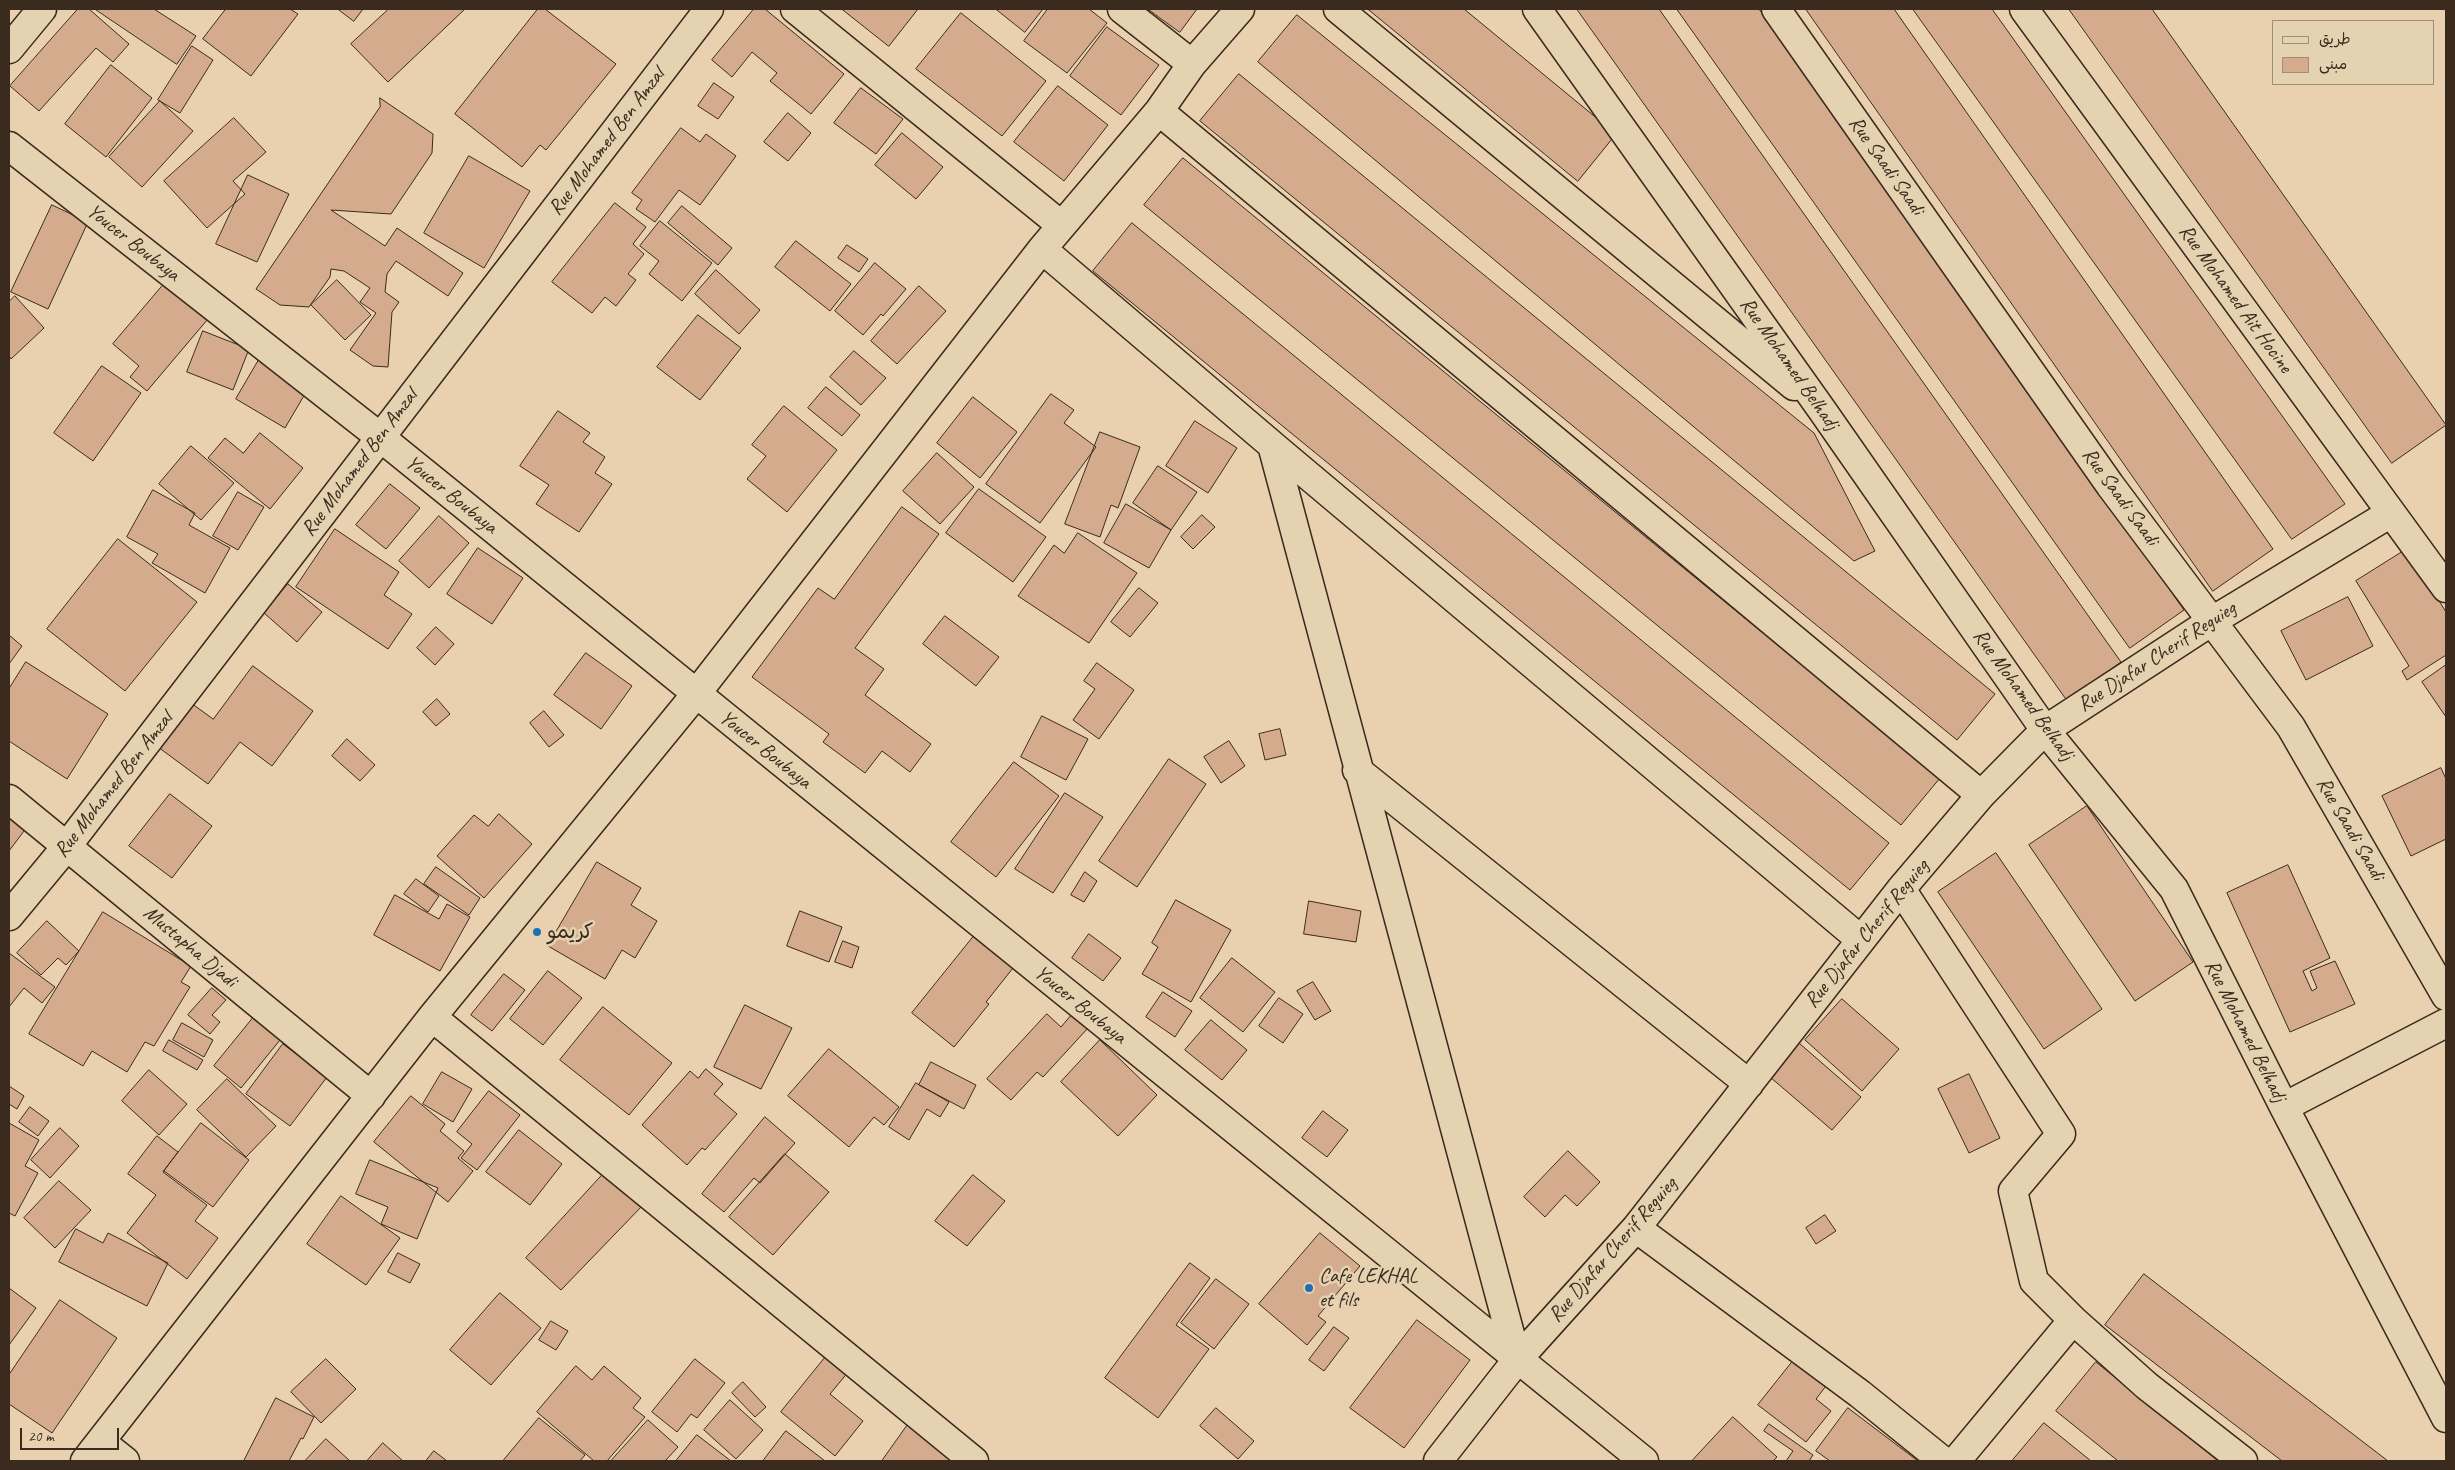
<!DOCTYPE html>
<html>
<head>
<meta charset="utf-8">
<style>
	body { margin:0 }
	#map { position:relative; width:2455px; height:1470px; overflow:hidden; background:#e9d1af; font-family:Caveat,"Playpen Sans Arabic",sans-serif }
	canvas { display:block }
	.frame { position:absolute; inset:0; border:10px solid #3b2a1e; pointer-events:none }
	.legend { position:absolute; left:2272px; top:20px; width:162px; height:65px; box-sizing:border-box; background:#e4d2b0; border:1px solid #a08f76; margin:0; padding:6px 9px; list-style:none; font-size:15px; color:#3b2a1e }
	.legend li { display:flex; align-items:center; gap:10px; height:25px }
	.legend b { width:25px; border:1px solid #a08f76 }
	.scale { position:absolute; left:20px; top:1428px; width:99px; height:22px; box-sizing:border-box; border:2px solid #3b2a1e; border-top:0; padding-left:6px; font-size:15px; line-height:18px; white-space:nowrap; color:#3b2a1e; -webkit-text-stroke:4px #e4d2b0; paint-order:stroke }
</style>
</head>
<body>
<div id="map">
<canvas width="2455" height="1470"></canvas>
<div class="frame"></div>
<ul class="legend">
<li><b style="height:6px;background:#e4d2b0"></b>طريق</li>
<li><b style="height:14px;background:#d5ab8e"></b>مبنى</li>
</ul>
<div class="scale">20 m</div>
</div>
<script>
const context = document.querySelector('canvas').getContext('2d');
context.lineJoin = 'round';
function fill(path, color) {
  context.fillStyle = color;
  context.fill(path, 'evenodd');
}
function trace(path, color, width, dash) {
  context.strokeStyle = color;
  context.lineWidth = width;
  context.lineCap = dash ? 'butt' : 'round';
  context.setLineDash(dash || []);
  context.stroke(path);
}
function write(font, color, halo, rows, align = 'center') {
  context.font = font + ' Caveat,"Playpen Sans Arabic",sans-serif';
  context.lineWidth = 5;
  context.setLineDash([]);
  context.textBaseline = 'middle';
  context.strokeStyle = halo;
  context.fillStyle = color;
  for (const [text, x, y, turn = 0] of rows) {
    context.save();
    context.translate(x, y);
    context.rotate((+turn || 0) * Math.PI / 180);
    context.textAlign = isNaN(turn) ? turn : align;
    if (halo) context.strokeText(text, 0, 0);
    context.fillText(text, 0, 0);
    context.restore();
  }
}
const building = new Path2D(`
	M78 9H89L129 44 113 62 96 48 39 111 10 86Z
	M95 9H154L196 36 177 64Z
	M226 9H290L298 14 251 76 203 39Z
	M338 9H363L354 21Z
	M389 9H465L388 82 351 44Z
	M538 9H545L616 64 546 150 540 145 522 167 455 114Z
	M754 9H765L844 74 811 114 770 81 777 73 752 52 732 77 712 60Z
	M842 9H918L889 46Z
	M996 9H1043L1025 32Z
	M1048 9H1089L1107 23 1067 73 1024 41Z
	M1148 9H1197L1180 32Z
	M1368 9H1464L1616 134 1578 181Z
	M1577 9H1659L2121 662 2067 700Z
	M1677 9H1759L2184 610 2130 648Z
	M1806 9H1894L2273 549 2213 591Z
	M1913 9H1992L2345 504 2292 539Z
	M2069 9H2152L2446 425 2392 463Z
	M961 13 1046 81 1002 136 916 69Z
	M1297 15 1814 433 1875 551 1854 561 1258 62Z
	M1107 27 1159 65 1121 115 1070 76Z
	M192 46 213 60 180 113 158 100Z
	M111 65 152 98 106 157 65 124Z
	M1239 74 1995 694 1957 740 1200 121Z
	M714 83 734 97 718 119 698 106Z
	M1058 86 1108 125 1064 181 1014 142Z
	M861 88 903 119 876 154 834 123Z
	M380 98 433 134 432 153 391 214 331 210 385 246 397 228 463 273 448 296 396 261 387 274 385 292 399 302 392 312 388 367 373 366 350 350 376 313 360 302 370 288 344 271 331 269 330 277 309 307 280 305 256 289 380 107Z
	M160 101 193 131 142 187 109 157Z
	M788 113 811 133 788 161 764 142Z
	M234 118 266 152 233 181 245 194 207 228 164 181Z
	M681 128 700 142 706 134 736 156 700 205 679 190 655 222 636 209 642 200 632 193Z
	M902 133 943 167 916 199 875 165Z
	M469 156 530 191 484 268 424 233Z
	M1183 158 1940 778 1901 825 1144 205Z
	M248 175 289 194 257 262 216 244Z
	M615 203 646 227 633 244 644 254 628 274 636 280 616 306 605 297 592 313 552 282Z
	M52 205 88 222 48 309 11 292Z
	M682 206 732 248 718 265 668 223Z
	M660 221 712 263 682 301 649 274 659 261 640 246Z
	M1132 223 1889 843 1850 890 1093 271Z
	M796 241 851 284 830 311 775 267Z
	M847 245 868 259 859 272 838 258Z
	M875 263 906 289 883 316 881 314 863 335 835 311Z
	M716 270 760 310 739 334 695 294Z
	M170 277 213 313 147 391 130 377 139 366 113 344Z
	M337 280 371 315 345 340 311 305Z
	M919 286 946 311 897 364 871 341Z
	M15 296 44 328 11 359 9 356V302Z
	M698 315 741 348 700 400 657 367Z
	M203 331 249 349 233 390 187 372Z
	M854 351 886 378 861 405 830 377Z
	M260 358 309 387 285 428 236 399Z
	M102 366 141 393 93 461 54 433Z
	M826 387 860 415 842 436 808 408Z
	M1051 394 1074 410 1064 423 1096 447 1040 523 986 484Z
	M973 397 1017 432 980 478 937 443Z
	M784 406 837 450 787 512 747 479 766 456 752 445Z
	M558 411 590 433 583 442 605 457 595 473 612 484 579 532 536 504 549 485 520 466Z
	M1195 421 1237 448 1208 493 1166 466Z
	M1100 432 1140 447 1118 508 1111 505 1100 537 1065 524Z
	M260 433 303 468 270 509 208 458 225 438 243 453Z
	M191 446 234 483 201 520 159 484Z
	M937 453 974 487 940 524 903 491Z
	M1158 466 1197 492 1171 530 1133 503Z
	M390 484 420 508 386 549 356 525Z
	M979 489 1046 537 1013 582 946 533Z
	M153 490 195 513 189 525 230 548 205 593 152 563 158 554 127 537Z
	M238 492 264 507 238 550 213 536Z
	M1126 504 1171 530 1149 568 1104 543Z
	M902 507 939 534 855 648 884 669 865 695 931 744 910 772 882 751 865 773 823 742 829 734 752 677 818 588 834 599Z
	M1202 515 1215 527 1193 549 1181 537Z
	M439 516 469 543 429 588 399 561Z
	M335 529 399 572 384 595 412 614 388 649 296 587Z
	M1078 533 1137 573 1089 643 1018 596 1054 545 1064 553Z
	M118 539 197 602 125 691 47 629Z
	M478 548 523 578 492 624 447 594Z
	M2407 549 2446 612V655L2407 680 2402 671 2409 666 2356 581Z
	M288 584 322 612 297 642 264 613Z
	M1139 588 1158 603 1130 637 1111 622Z
	M2348 597 2373 646 2306 680 2281 631Z
	M945 616 999 657 976 686 923 644Z
	M436 627 454 644 435 665 417 648Z
	M9 635 22 646 9 664Z
	M586 653 632 686 601 729 554 695Z
	M26 662 108 714 67 779 9 741V689Z
	M1097 663 1134 690 1099 739 1073 720 1095 689 1084 681Z
	M2446 665V717L2422 682Z
	M253 666 313 711 272 766 240 742 208 784 158 747 191 703 213 719Z
	M437 699 450 714 436 726 423 712Z
	M544 711 564 735 549 747 530 723Z
	M1042 716 1088 739 1066 780 1021 757Z
	M1280 729 1286 755 1265 760 1259 734Z
	M347 739 375 765 360 781 332 756Z
	M1229 741 1245 766 1221 783 1204 757Z
	M1169 759 1206 784 1137 887 1099 861Z
	M1014 762 1059 796 996 877 951 842Z
	M2441 768 2446 779V839L2411 856 2382 796Z
	M1065 793 1103 817 1053 893 1015 869Z
	M170 794 212 826 172 878 129 846Z
	M2087 806 2193 962 2135 1001 2029 845Z
	M9 813 27 827 9 851Z
	M499 814 532 844 484 898 437 856 474 815 488 826Z
	M1996 853 2102 1009 2044 1049 1938 892Z
	M597 862 641 888 631 905 657 921 635 958 622 950 605 979 548 946Z
	M2288 865 2330 958 2303 971 2312 991 2317 988 2310 971 2335 961 2355 1004 2290 1032 2227 893Z
	M436 867 480 898 469 915 424 884Z
	M1085 872 1097 881 1084 902 1071 895Z
	M416 879 439 896 428 912 404 894Z
	M395 895 439 919 447 904 470 917 440 971 374 935Z
	M1176 900 1231 930 1191 1002 1142 974 1158 947 1152 943Z
	M1309 901 1361 911 1356 942 1304 934Z
	M800 911 842 927 829 962 787 946Z
	M103 912 191 966 181 982 190 987 154 1046 145 1042 127 1072 92 1051 83 1066 29 1034Z
	M47 921 79 951 66 965 58 958 41 975 17 953Z
	M1089 934 1121 958 1103 981 1072 958Z
	M974 936 1013 968 986 1002 989 1004 954 1047 912 1013Z
	M843 941 859 947 852 968 835 962Z
	M9 953 55 987 42 1003 24 988 9 1007Z
	M1232 958 1275 992 1243 1032 1200 998Z
	M548 971 582 998 543 1045 510 1019Z
	M504 974 525 990 492 1031 471 1015Z
	M1313 982 1331 1011 1315 1020 1297 991Z
	M212 988 226 1000 212 1015 220 1022 210 1034 188 1015Z
	M1163 992 1192 1011 1175 1037 1146 1017Z
	M1279 998 1303 1014 1283 1043 1259 1026Z
	M1842 999 1899 1049 1862 1091 1805 1040Z
	M745 1005 792 1028 761 1089 714 1067Z
	M603 1007 672 1063 629 1115 560 1060Z
	M1047 1014 1061 1027 1072 1014 1088 1028 1043 1077 1037 1072 1011 1100 987 1079Z
	M253 1018 280 1040 241 1088 214 1066Z
	M1211 1020 1247 1050 1222 1080 1185 1050Z
	M182 1023 213 1040 204 1057 173 1040Z
	M169 1040 203 1060 197 1070 163 1051Z
	M1100 1040 1157 1095 1118 1136 1061 1082Z
	M1799 1043 1861 1097 1832 1130 1770 1077Z
	M283 1044 327 1077 290 1126 246 1094Z
	M829 1049 899 1107 884 1125 874 1117 849 1147 788 1096Z
	M931 1062 976 1085 964 1109 919 1085Z
	M706 1069 723 1084 714 1094 737 1114 705 1150 702 1148 687 1165 642 1125 690 1071 698 1078Z
	M149 1070 187 1104 159 1135 122 1101Z
	M442 1072 472 1089 453 1122 423 1104Z
	M1969 1074 2000 1138 1969 1153 1938 1089Z
	M227 1079 276 1126 246 1157 197 1110Z
	M916 1083 949 1102 940 1117 927 1109 909 1140 889 1127Z
	M9 1086 24 1096 17 1109 9 1104Z
	M489 1091 520 1115 477 1170 461 1158 472 1144 457 1132Z
	M411 1096 445 1124 440 1131 464 1151 458 1158 473 1171 448 1202 374 1142Z
	M30 1107 49 1121 38 1136 19 1122Z
	M1323 1111 1348 1130 1327 1157 1302 1138Z
	M765 1117 795 1143 760 1183 754 1178 724 1212 702 1194Z
	M9 1123 39 1140 25 1166 38 1173 15 1216 9 1213Z
	M201 1123 249 1160 213 1207 164 1171Z
	M60 1128 79 1146 50 1178 31 1160Z
	M519 1130 562 1164 530 1205 486 1172Z
	M157 1136 178 1152 163 1172 207 1205 195 1221 218 1238 187 1279 127 1233 156 1195 128 1174Z
	M1568 1151 1600 1182 1577 1206 1565 1195 1545 1217 1524 1197Z
	M785 1154 829 1192 773 1255 729 1217Z
	M370 1160 438 1188 417 1239 381 1224 388 1207 356 1194Z
	M606 1171 643 1205 561 1290 526 1258Z
	M973 1175 1005 1201 967 1246 935 1221Z
	M59 1181 91 1210 55 1248 24 1218Z
	M341 1196 400 1238 366 1285 307 1244Z
	M1825 1215 1836 1231 1816 1244 1806 1228Z
	M76 1229 103 1243 108 1233 168 1263 147 1306 59 1262Z
	M1320 1233 1360 1266 1318 1316 1326 1322 1307 1345 1259 1304Z
	M398 1253 420 1264 410 1283 388 1272Z
	M1190 1263 1210 1278 1176 1325 1209 1349 1158 1418 1105 1378Z
	M2144 1274 2388 1461H2282L2105 1325Z
	M1216 1279 1249 1304 1214 1349 1181 1323Z
	M9 1288 36 1308 9 1345Z
	M500 1293 541 1328 491 1385 450 1350Z
	M60 1300 117 1338 52 1433 9 1404V1375Z
	M1417 1320 1470 1360 1404 1448 1350 1408Z
	M551 1321 568 1331 556 1350 539 1340Z
	M1334 1327 1349 1338 1324 1371 1309 1360Z
	M828 1354 849 1371 830 1394 863 1421 835 1456 781 1412Z
	M1797 1356 1829 1382 1816 1399 1831 1411 1806 1442 1758 1405Z
	M326 1359 356 1389 321 1423 291 1392Z
	M695 1359 725 1383 697 1418 691 1414 677 1432 652 1412Z
	M2096 1362 2218 1461H2118L2056 1411Z
	M576 1366 592 1380 604 1366 641 1398 633 1408 645 1417 607 1461H594L537 1412Z
	M743 1382 766 1407 755 1417 732 1393Z
	M276 1398 314 1417 303 1439 301 1438 289 1461H244Z
	M730 1400 763 1430 736 1459 704 1430Z
	M1216 1408 1254 1441 1238 1459 1200 1426Z
	M1848 1408 1918 1461H1830L1816 1451Z
	M1733 1417 1777 1457 1773 1461H1692Z
	M539 1418 585 1455 580 1461H503Z
	M648 1420 678 1447 665 1461H611Z
	M909 1423 962 1461H882Z
	M2044 1423 2091 1461H2012Z
	M1769 1424 1813 1455 1809 1461H1786L1793 1451 1764 1431Z
	M786 1431 825 1461H763Z
	M697 1435 731 1461H676Z
	M326 1439 350 1461H305Z
	M383 1443 403 1461H367Z
	M434 1451 447 1461H426Z`);
fill(building, '#d5ab8e');
trace(building, '#3b2a1e', 1);
const minor = new Path2D(`
	M795 9 1061 225
	M1122 9 1192 64
	M1338 9 1794 386
	M1537 9 1822 410 2045 730 2174 889 2284 1107 2446 1418
	M1776 9 2110 485 2291 727 2446 996
	M2024 9 2446 588
	M9 49 42 9
	M1159 111 1981 795
	M9 146 380 437 1644 1461
	M1042 249 1272 445 1517 1360
	M1272 445 1861 940
	M1357 770 1749 1084
	M9 799 371 1096
	M1901 889 2061 1134 2013 1191 2034 1281 2073 1320 2147 1386 2243 1461
	M9 916 67 846 709 9
	M432 1017 974 1461
	M2284 1107 2446 1023
	M1636 1228 1860 1394 1943 1461
	M101 1442 125 1461
	M85 1461 432 1017 696 694 1042 249 1159 111 1192 64 1240 9
	M1438 1461 1517 1360 1636 1228 1901 889 1981 795 2045 730 2212 621 2391 513
	M1956 1461 2073 1320`);
trace(minor, '#3b2a1e', 31);
trace(minor, '#e4d2b0', 28);
for (const [x, y, r, color] of [
	[537,932,5,"#1f6fb2"],
	[1309,1288,5,"#1f6fb2"]
]) {
  const dot = new Path2D();
  dot.arc(x, y, r, 0, 2 * Math.PI);
  context.fillStyle = color;
  context.fill(dot);
  trace(dot, '#e4d2b0', 2);
}
write('21px', '#3b2a1e', '#e4d2b0', [
	["Rue Mohamed Ben Amzal",607,142,-53],
	["Rue Saadi Saadi",1886,166,55],
	["Youcer Boubaya",133,243,38],
	["Rue Mohamed Ait Hocine",2235,299,54],
	["Rue Mohamed Belhadj",1789,364,55],
	["Rue Mohamed Ben Amzal",360,463,-53],
	["Youcer Boubaya",451,495,39],
	["Rue Saadi Saadi",2120,497,54],
	["Rue Djafar Cherif Reguieg",2157,657,-33],
	["Rue Mohamed Belhadj",2023,695,54],
	["Youcer Boubaya",765,750,39],
	["Rue Mohamed Ben Amzal",114,785,-52],
	["Rue Saadi Saadi",2350,829,60],
	["Rue Djafar Cherif Reguieg",1867,934,-51],
	["Mustapha Djadi",190,947,40],
	["Youcer Boubaya",1080,1005,39],
	["Rue Mohamed Belhadj",2245,1031,63],
	["Rue Djafar Cherif Reguieg",1613,1250,-49]
]);
write('21px', '#3b2a1e', '#e4d2b0', [
	["كريمو",547,932],
	["Cafe LEKHAL",1319,1276],
	["et fils",1319,1300]
], 'left');
</script>
</body>
</html>
